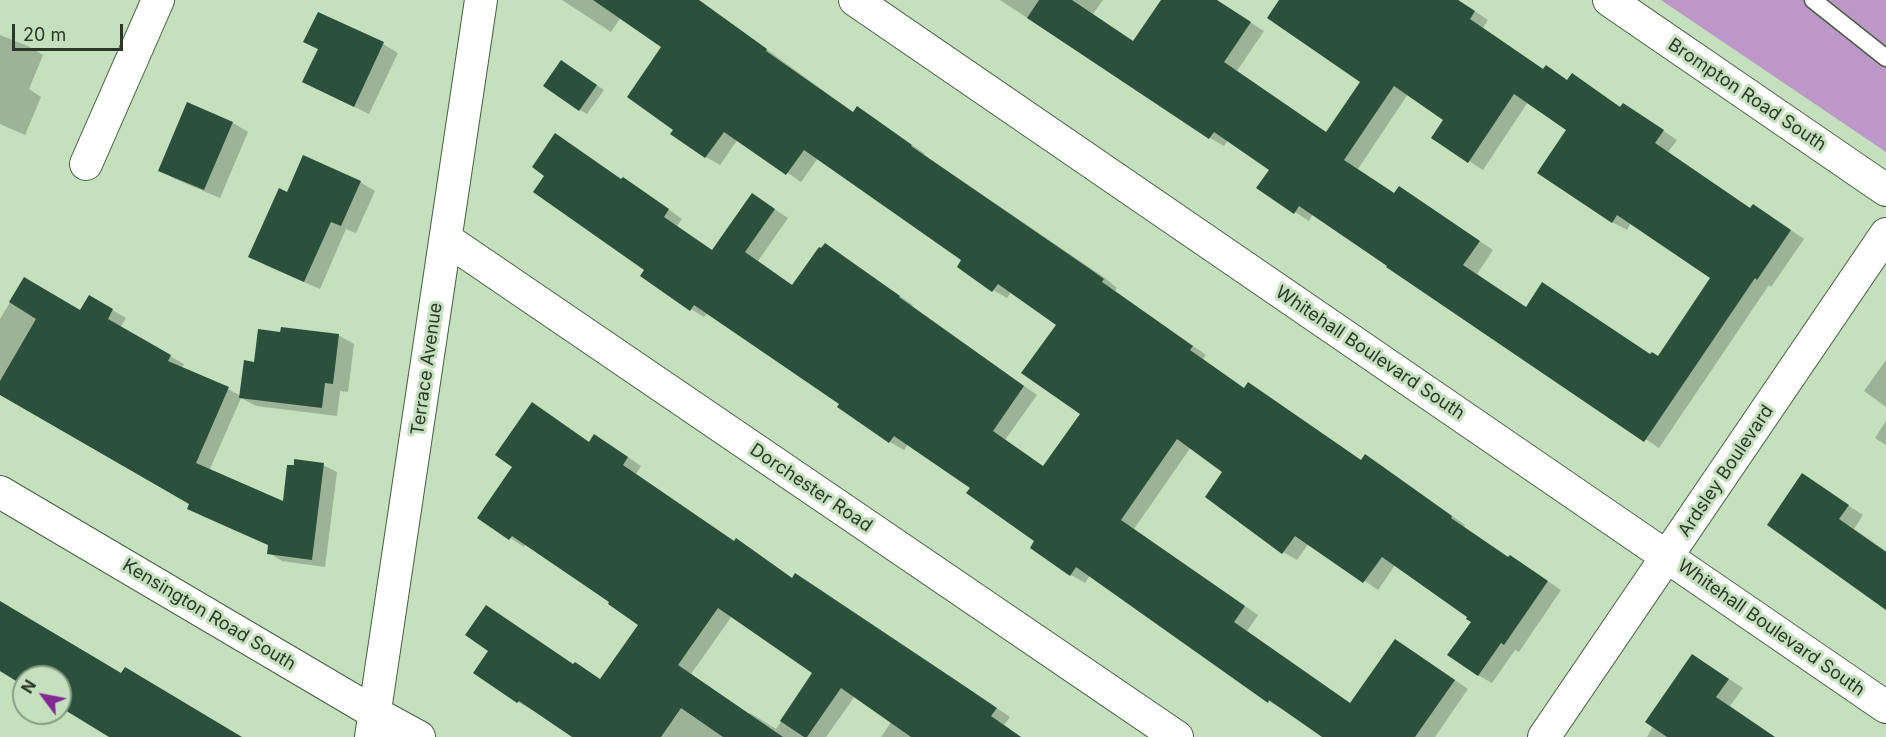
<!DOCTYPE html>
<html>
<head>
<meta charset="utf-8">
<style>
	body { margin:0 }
	#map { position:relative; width:1886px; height:737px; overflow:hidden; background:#c4e0bd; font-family:Inter,sans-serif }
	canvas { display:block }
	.north { position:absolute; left:12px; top:665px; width:60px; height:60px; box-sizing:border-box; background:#c4e0bd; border:2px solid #879c82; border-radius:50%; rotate:302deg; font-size:16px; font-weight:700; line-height:24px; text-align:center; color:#2c372a }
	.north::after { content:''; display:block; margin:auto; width:21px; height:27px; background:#822996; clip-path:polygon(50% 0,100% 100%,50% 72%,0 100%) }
	.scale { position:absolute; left:12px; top:24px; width:111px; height:27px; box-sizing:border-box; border:3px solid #2c372a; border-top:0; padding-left:8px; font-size:18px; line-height:21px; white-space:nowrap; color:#2c372a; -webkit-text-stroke:4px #c4e0bd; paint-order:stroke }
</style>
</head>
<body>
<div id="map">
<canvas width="1886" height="737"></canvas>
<div class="north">N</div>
<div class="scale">20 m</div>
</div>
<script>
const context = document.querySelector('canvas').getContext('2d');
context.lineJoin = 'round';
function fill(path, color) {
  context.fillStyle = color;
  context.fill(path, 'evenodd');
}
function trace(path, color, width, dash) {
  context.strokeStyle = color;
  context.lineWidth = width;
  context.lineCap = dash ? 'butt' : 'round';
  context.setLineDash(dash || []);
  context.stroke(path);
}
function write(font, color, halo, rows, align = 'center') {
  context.font = font + ' Inter,sans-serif';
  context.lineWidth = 6;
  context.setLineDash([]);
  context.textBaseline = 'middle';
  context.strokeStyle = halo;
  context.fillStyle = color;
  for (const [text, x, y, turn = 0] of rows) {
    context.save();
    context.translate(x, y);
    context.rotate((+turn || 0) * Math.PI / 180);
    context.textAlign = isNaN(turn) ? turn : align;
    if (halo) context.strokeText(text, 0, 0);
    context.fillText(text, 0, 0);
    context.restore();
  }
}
fill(new Path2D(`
	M1661 0H1886V152Z`), '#bd97c7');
fill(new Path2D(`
	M562 0H699L854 113 871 116 925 154 924 155 1105 278 1117 288 1115 291 1206 355 1203 359 1245 389 1249 384 1362 461 1379 464 1465 525 1464 527 1510 558 1511 557 1524 565 1561 590 1519 652 1515 650 1492 683 1478 675 1473 622 1469 617 1395 565 1378 590 1309 543 1297 560 1283 552 1224 472 1191 447 1134 529 1258 615 1247 631 1351 704 1409 649 1468 689 1435 737H1325L1269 701 1090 575 1085 583 1071 575 1037 541 972 488 908 444 904 450 890 442 839 406 841 404 708 313 704 317 691 309 646 270 622 180 637 187 682 219 677 226 713 251 753 195 788 218 758 261 793 286 825 245 913 305 912 306 1037 395 1005 440 1044 467 1082 413 1058 325 1011 292 1007 298 993 290 959 266 963 260 818 158 801 182 738 139 720 165 706 157 672 133 675 129 663 47 621 17 611 32Z
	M1000 0H1103L1093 14 1134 42 1163 0H1216L1264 31 1237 71 1327 133 1362 81 1281 0H1458L1488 20 1483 28 1544 70 1546 67 1568 81 1572 75 1622 108 1637 113 1677 140 1668 152 1751 209 1767 214 1804 239 1771 287 1769 285 1659 448 1388 267 1389 266 1313 214 1309 221 1295 212 1271 169 1228 140 1224 146 1210 138ZM1408 94 1445 120 1469 161 1483 170 1528 102 1568 129 1612 222 1627 230 1631 223 1712 278 1659 358 1527 308 1477 274 1493 250 1413 196 1395 194 1358 169Z
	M0 35 28 46 43 55 29 89 41 97 25 135 0 124Z
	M305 42 383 44 398 53 369 114 304 82 319 50Z
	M569 66 604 90 587 114 580 110Z
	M233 123 248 132 220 198 175 179 160 170Z
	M360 182 375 191 356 233 346 229 320 289 265 265 250 256 288 194Z
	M24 279 81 312 90 297 126 318 120 328 184 364 181 369 228 389 241 396 256 363 338 335 354 344 348 392 340 391 337 416 256 406 241 398 209 471 284 503 323 465 337 472 325 567 282 561 269 553 270 546 202 516 189 508 191 504 0 394V319Z
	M1886 360V407L1864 391Z
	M1886 421V445L1875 438Z
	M590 443 609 444 641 466 636 474 735 542 737 540 750 548 793 579 796 575 810 583 1010 717 1004 725 1021 737H881L892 721 855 696 826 737H574L533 708 532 710 518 702 475 673 490 650 487 607 574 665 601 680 640 625 611 602 526 543 524 547 479 517ZM732 616 814 673 776 729 750 713 749 714 691 674Z
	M1802 475 1863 515 1854 529 1886 551V608Z
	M1693 656 1743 688 1730 706 1775 737H1647Z`), '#0003');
fill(new Path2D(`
	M593 0H699L767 49 766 51 853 112 857 106 912 145 911 146 1090 269 1104 279 1102 282 1193 346 1190 350 1244 388 1248 382 1361 460 1365 454 1452 516 1451 518 1508 557 1510 555 1548 581 1504 645 1501 643 1478 676 1447 655 1471 622 1466 619 1467 617 1382 557 1363 583 1295 536 1282 554 1205 497 1222 472 1177 439 1121 520 1245 606 1234 622 1350 703 1395 639 1455 680 1415 737H1322L1269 700 1268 703 1076 567 1070 576 1030 548 1034 541 966 493 970 488 894 436 889 443 837 407 839 404 694 305 690 311 640 276 644 270 533 192 544 176 532 167 555 133 621 179 623 177 669 209 664 217 712 250 752 193 775 209 745 252 792 285 819 247 821 248 825 243 900 296 899 297 1024 386 993 431 1043 466 1080 414 1021 373 1056 325 998 284 992 292 957 267 961 260 804 150 786 175 724 132 705 158 670 134 673 130 627 97 661 47Z
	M1039 0H1072L1133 41 1161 0H1217L1251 22 1224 62 1326 132 1360 82 1267 18 1279 0H1458L1475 11 1470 19 1543 69 1546 65 1567 80 1572 73 1620 107 1623 103 1664 130 1655 143 1750 208 1753 204 1791 230 1757 280 1755 278 1644 442 1386 267 1387 266 1299 206 1294 214 1256 188 1269 170 1214 132 1209 139 1027 18ZM1394 86 1443 120 1431 138 1468 163 1514 94 1566 130 1537 173 1612 223 1617 215 1710 278 1658 356 1652 352 1650 354 1542 282 1526 307 1463 265 1480 241 1399 186 1394 193 1344 160Z
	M318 12 384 42 354 107 302 82 318 49 303 42Z
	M561 60 597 85 579 111 543 86Z
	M187 102 233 122 204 190 158 171Z
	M303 155 361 181 341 226 331 222 304 282 248 257 279 188 287 192Z
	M24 277 80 310 89 295 113 309 108 319 171 355 168 361 229 387 196 463 283 501 287 465H294V459L324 463 312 560 267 554 268 545 187 509 189 504 0 395V381L36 319 9 302Z
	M281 327 339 334 333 384 325 383 322 408 239 398 244 360 254 362 258 329 280 332Z
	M532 402 589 442 594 434 628 457 623 465 734 541 736 538 792 578 795 573 963 685 997 708 991 716 1021 737H911L841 688 807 737H804L780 721 812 673 718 608 678 665 783 737H723L681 708 661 737H572L519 701 517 703 473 673 488 651 465 635 486 605 573 664 575 662 600 679 638 625 608 604 609 602 512 536 509 540 477 518 512 467 495 455Z
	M1802 473 1849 505 1839 519 1886 552V610L1767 525Z
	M0 601 121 673 125 667 242 737H109L60 707V677H24V686L0 671Z
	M1692 654 1729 679 1716 697 1775 737H1667L1645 722Z`), '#2b513d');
const service = new Path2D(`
	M1813 0 1886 58`);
const minor = new Path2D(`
	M855 0 1886 707
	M1609 0 1886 190
	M86 164 158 0
	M446 239 1177 737
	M0 492 375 713 419 737
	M371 737 481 0
	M1544 737 1886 234`);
trace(service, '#475f41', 19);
trace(minor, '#475f41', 34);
trace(service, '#fff', 16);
trace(minor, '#fff', 32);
write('18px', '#2c372a', '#c4e0bd', [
	["Brompton Road South",1747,95,34],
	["Whitehall Boulevard South",1370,353,34],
	["Terrace Avenue",427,369,-82],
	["Ardsley Boulevard",1726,471,-56],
	["Dorchester Road",811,488,34],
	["Kensington Road South",209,615,31],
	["Whitehall Boulevard South",1771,628,35]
]);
</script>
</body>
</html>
